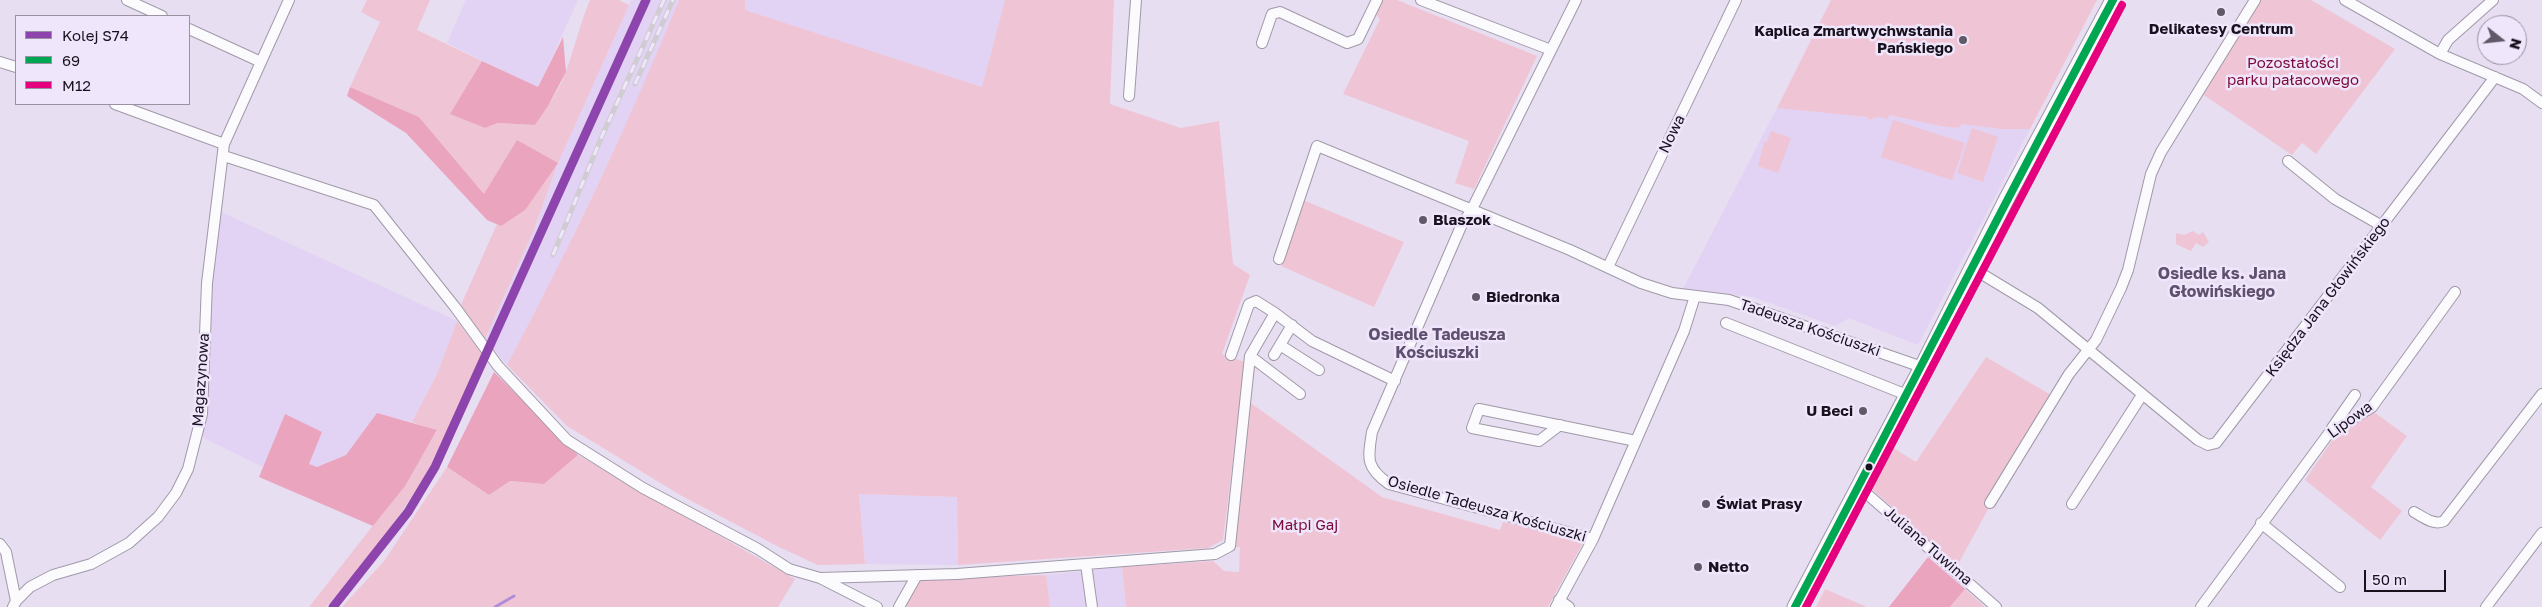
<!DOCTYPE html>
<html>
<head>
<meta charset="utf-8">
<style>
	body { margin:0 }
	#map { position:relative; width:2542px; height:607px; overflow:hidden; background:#e7def1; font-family:"Golos Text",sans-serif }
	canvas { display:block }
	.legend { position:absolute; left:15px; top:15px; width:175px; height:90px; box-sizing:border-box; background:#f0e6fc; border:1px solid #9a91a3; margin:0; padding:6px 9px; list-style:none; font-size:15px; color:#18121e }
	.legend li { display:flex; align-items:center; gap:10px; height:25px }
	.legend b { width:25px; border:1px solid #9a91a3 }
	.north { position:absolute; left:2477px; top:15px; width:50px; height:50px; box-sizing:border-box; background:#f0e6fc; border:1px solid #9a91a3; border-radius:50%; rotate:106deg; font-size:14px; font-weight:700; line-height:20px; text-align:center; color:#18121e }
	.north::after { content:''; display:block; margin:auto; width:18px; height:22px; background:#605968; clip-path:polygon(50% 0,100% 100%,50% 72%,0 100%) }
	.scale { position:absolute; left:2364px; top:570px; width:82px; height:22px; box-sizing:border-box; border:2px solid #18121e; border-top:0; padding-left:6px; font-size:15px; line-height:18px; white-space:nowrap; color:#18121e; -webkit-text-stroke:4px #f0e6fc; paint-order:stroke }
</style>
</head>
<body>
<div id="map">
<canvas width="2542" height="607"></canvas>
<ul class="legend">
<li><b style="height:6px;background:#8e44ad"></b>Kolej S74</li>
<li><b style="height:6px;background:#00a651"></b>69</li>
<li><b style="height:6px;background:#e5007d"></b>M12</li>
</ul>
<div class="north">N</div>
<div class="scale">50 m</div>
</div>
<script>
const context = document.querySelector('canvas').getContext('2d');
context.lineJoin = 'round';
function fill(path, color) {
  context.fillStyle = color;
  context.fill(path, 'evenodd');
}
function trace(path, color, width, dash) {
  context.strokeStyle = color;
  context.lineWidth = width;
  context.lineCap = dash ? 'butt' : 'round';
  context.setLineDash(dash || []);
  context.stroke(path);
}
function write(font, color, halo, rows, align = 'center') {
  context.font = font + ' "Golos Text",sans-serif';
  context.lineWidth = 5;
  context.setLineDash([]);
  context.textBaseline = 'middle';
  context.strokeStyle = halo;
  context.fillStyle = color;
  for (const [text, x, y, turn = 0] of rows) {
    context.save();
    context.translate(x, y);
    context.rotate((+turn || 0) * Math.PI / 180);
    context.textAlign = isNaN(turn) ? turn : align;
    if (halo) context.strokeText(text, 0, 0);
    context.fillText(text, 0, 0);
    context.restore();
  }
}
fill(new Path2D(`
	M466 0H578L538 88 447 43Z
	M631 0H679L640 95 553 279 507 365 485 339 533 232 558 163Z
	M745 0H1005L982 87 744 10Z
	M1777 108 1867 117 1869 120 1877 117 1888 118 1889 115 1940 126 1958 128 1962 124 2000 129H2030L1918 345 1849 318 1835 326 1753 297 1683 289Z
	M219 211 457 321 437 374 412 422 377 414 346 455 317 467 309 465 285 415 263 467 202 437 209 399 212 286Z
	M859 494 957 497 958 565 865 564Z
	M1122 567 1126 607H1050L1046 575Z`), '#e2d2f3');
fill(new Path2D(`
	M367 0H430L417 30 482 61 451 114 485 128 498 123 535 125C546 108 560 90 566 71 575 47 580 23 590 0H619L629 5 558 163 533 232 485 339 460 307 497 224 501 226 484 194 419 117 350 87 380 22 361 12Z
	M679 0H745V10L982 87 1005 0H1114L1110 104 1181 128 1219 121 1233 264 1250 275 1222 354 1245 362 1223 540 1208 548 958 565 957 497 859 494 865 564 818 565 779 547 680 495 567 426 507 365C571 246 628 125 679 0Z
	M1381 0H1397L1537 56 1474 189 1455 183 1469 141 1343 94 1380 19 1374 12Z
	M1831 0H2097L2030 129H2000L1962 124 1959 128 1940 126 1889 115 1888 119 1877 117 1869 120 1867 117 1777 108Z
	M2261 0H2311L2395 49 2316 154 2302 143 2292 155 2201 93 2215 65Z
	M1893 120 1965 143 1952 180 1881 157Z
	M1972 128 1998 137 1983 182 1957 173Z
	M1771 131 1791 138 1778 173 1758 166 1764 142H1767Z
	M1303 200 1404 242 1374 307 1281 266Z
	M2193 231 2199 235 2203 232 2209 242 2203 247 2196 243 2191 251 2176 244V233L2184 235Z
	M457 321 482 354C469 383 458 414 443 442 413 503 371 556 326 607H309L404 486 437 431 412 422 437 374Z
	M1986 357 2051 395 1957 566 1872 489 1892 447 1916 462Z
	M1248 401 1382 497 1500 530 1503 522 1584 541 1548 607H1126L1122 567 1213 561 1224 571 1239 572 1240 547H1233Z
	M2375 413 2407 436 2371 487 2402 511 2380 540 2305 480 2349 416Z
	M578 455 795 579 778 607H342L384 561 447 467 489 495 510 481 544 484Z
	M1046 575 1050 607H903L919 579Z
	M1825 589 1867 607H1816Z
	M1965 589 1985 607H1950Z`), '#efc5d6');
fill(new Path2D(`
	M563 37 566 72 548 106 535 125 498 123 485 128 450 114 482 61 538 87Z
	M350 87 419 117 484 194 517 140 558 163 525 210 501 226 487 220 406 133 347 96Z
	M494 372 578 455 544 484 510 481 489 495 447 467Z
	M377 413 437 430 405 486 373 526 259 477 285 414 322 432 309 464 317 467 346 455Z
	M1928 557 1965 589 1950 607H1889Z`), '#eba4be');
trace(new Path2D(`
	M495 607 514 596`), '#b28dd7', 3);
const street = new Path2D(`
	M127 0 162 16
	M1421 0 1551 50
	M1576 0 1471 211 1462 224 1372 432C1368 458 1365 467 1389 484L1593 539 1684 331 1695 296
	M2345 0 2440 54 2523 89 2542 103
	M189 29 261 62
	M1262 43 1272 14 1280 12 1347 43 1358 39 1377 0
	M2440 54 2448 40 2493 0
	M0 62 16 67
	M1129 96 1136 0
	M115 104 224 144
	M224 156 374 205 455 307 498 366 567 440 643 488 758 549 789 569 820 578 957 574 1215 554 1230 546 1250 356 1275 313 1312 341 1395 381
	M2288 161 2335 199 2382 226
	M1279 259 1317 146 1570 250 1641 283 1672 293 1729 300 1922 367
	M1608 267 1736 0
	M1972 268 2038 308 2198 440 2208 445 2216 443 2495 77
	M1726 323 1907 395
	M1280 345 1319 370
	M1231 355 1249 304 1256 301 1275 313
	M1274 355 1292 325
	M1250 356 1300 394
	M1560 425 1539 441 1472 428 1479 409 1636 441
	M2332 428 2355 395
	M1858 486 1996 607
	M1990 503 2069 374 2096 340 2121 288 2128 270 2151 174 2161 152 2255 0
	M2072 504 2142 395
	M2414 512C2423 517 2434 526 2444 521L2542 394
	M2261 523 2340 587
	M0 544 6 552 16 601
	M1086 564 1092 607
	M822 579 877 607
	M1559 600 1569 607
	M13 607 16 601 30 587 53 575 91 564 129 543 158 517 176 493 188 469 202 414 207 283 224 144 289 0
	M899 607 917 575
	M1556 607 1593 539
	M2201 607 2329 433 2372 407 2455 292
	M2486 607 2542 533`);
const secondary = new Path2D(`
	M1795 607 1922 367 2006 200 2113 0`);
trace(street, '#a099a8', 12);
trace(secondary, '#a099a8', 17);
trace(street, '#fbfafd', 10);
trace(secondary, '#fbfafd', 15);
const rail = new Path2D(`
	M635 84 673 0
	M553 255 602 136 664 0`);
trace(rail, '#cfccd2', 5);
trace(rail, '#f0e6fc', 3, [9]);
trace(new Path2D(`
	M1795 607C1902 405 2005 201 2113 0`), '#00a651', 8);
trace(new Path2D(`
	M1806 607C1912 407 2015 205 2122 5`), '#e5007d', 8);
trace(new Path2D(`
	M333 607 408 512 435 467 646 0`), '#8e44ad', 9);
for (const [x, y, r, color] of [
	[2221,12,5,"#605968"],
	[1963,40,5,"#605968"],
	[1423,220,5,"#605968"],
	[1476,297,5,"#605968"],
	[1863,411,5,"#605968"],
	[1869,467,4.5,"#18121e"],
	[1706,504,5,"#605968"],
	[1698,567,5,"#605968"]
]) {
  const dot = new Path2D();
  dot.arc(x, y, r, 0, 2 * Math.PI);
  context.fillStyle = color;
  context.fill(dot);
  trace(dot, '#f0e6fc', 2);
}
write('bold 15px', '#18121e', '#f0e6fc', [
	["Delikatesy Centrum",2221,29,"center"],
	["Kaplica Zmartwychwstania",1953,31,"right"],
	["Pańskiego",1953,48,"right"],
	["Blaszok",1433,220],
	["Biedronka",1486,297],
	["U Beci",1853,411,"right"],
	["Świat Prasy",1716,504],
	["Netto",1708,567]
], 'left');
write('15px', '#7b0836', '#f0e6fc', [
	["Pozostałości",2293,63],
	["parku pałacowego",2293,80],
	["Małpi Gaj",1305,525]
]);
write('15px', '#18121e', '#f0e6fc', [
	["Nowa",1672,134,-64],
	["Księdza Jana Głowińskiego",2328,297,-53],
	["Tadeusza Kościuszki",1810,328,19],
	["Magazynowa",201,380,-86],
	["Lipowa",2350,420,-36],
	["Osiedle Tadeusza Kościuszki",1487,509,16],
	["Juliana Tuwima",1928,546,41]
]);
write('bold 16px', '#5e506e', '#f0e6fc', [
	["Osiedle ks. Jana",2222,274],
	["Głowińskiego",2222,292],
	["Osiedle Tadeusza",1437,335],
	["Kościuszki",1437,353]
]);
</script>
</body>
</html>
